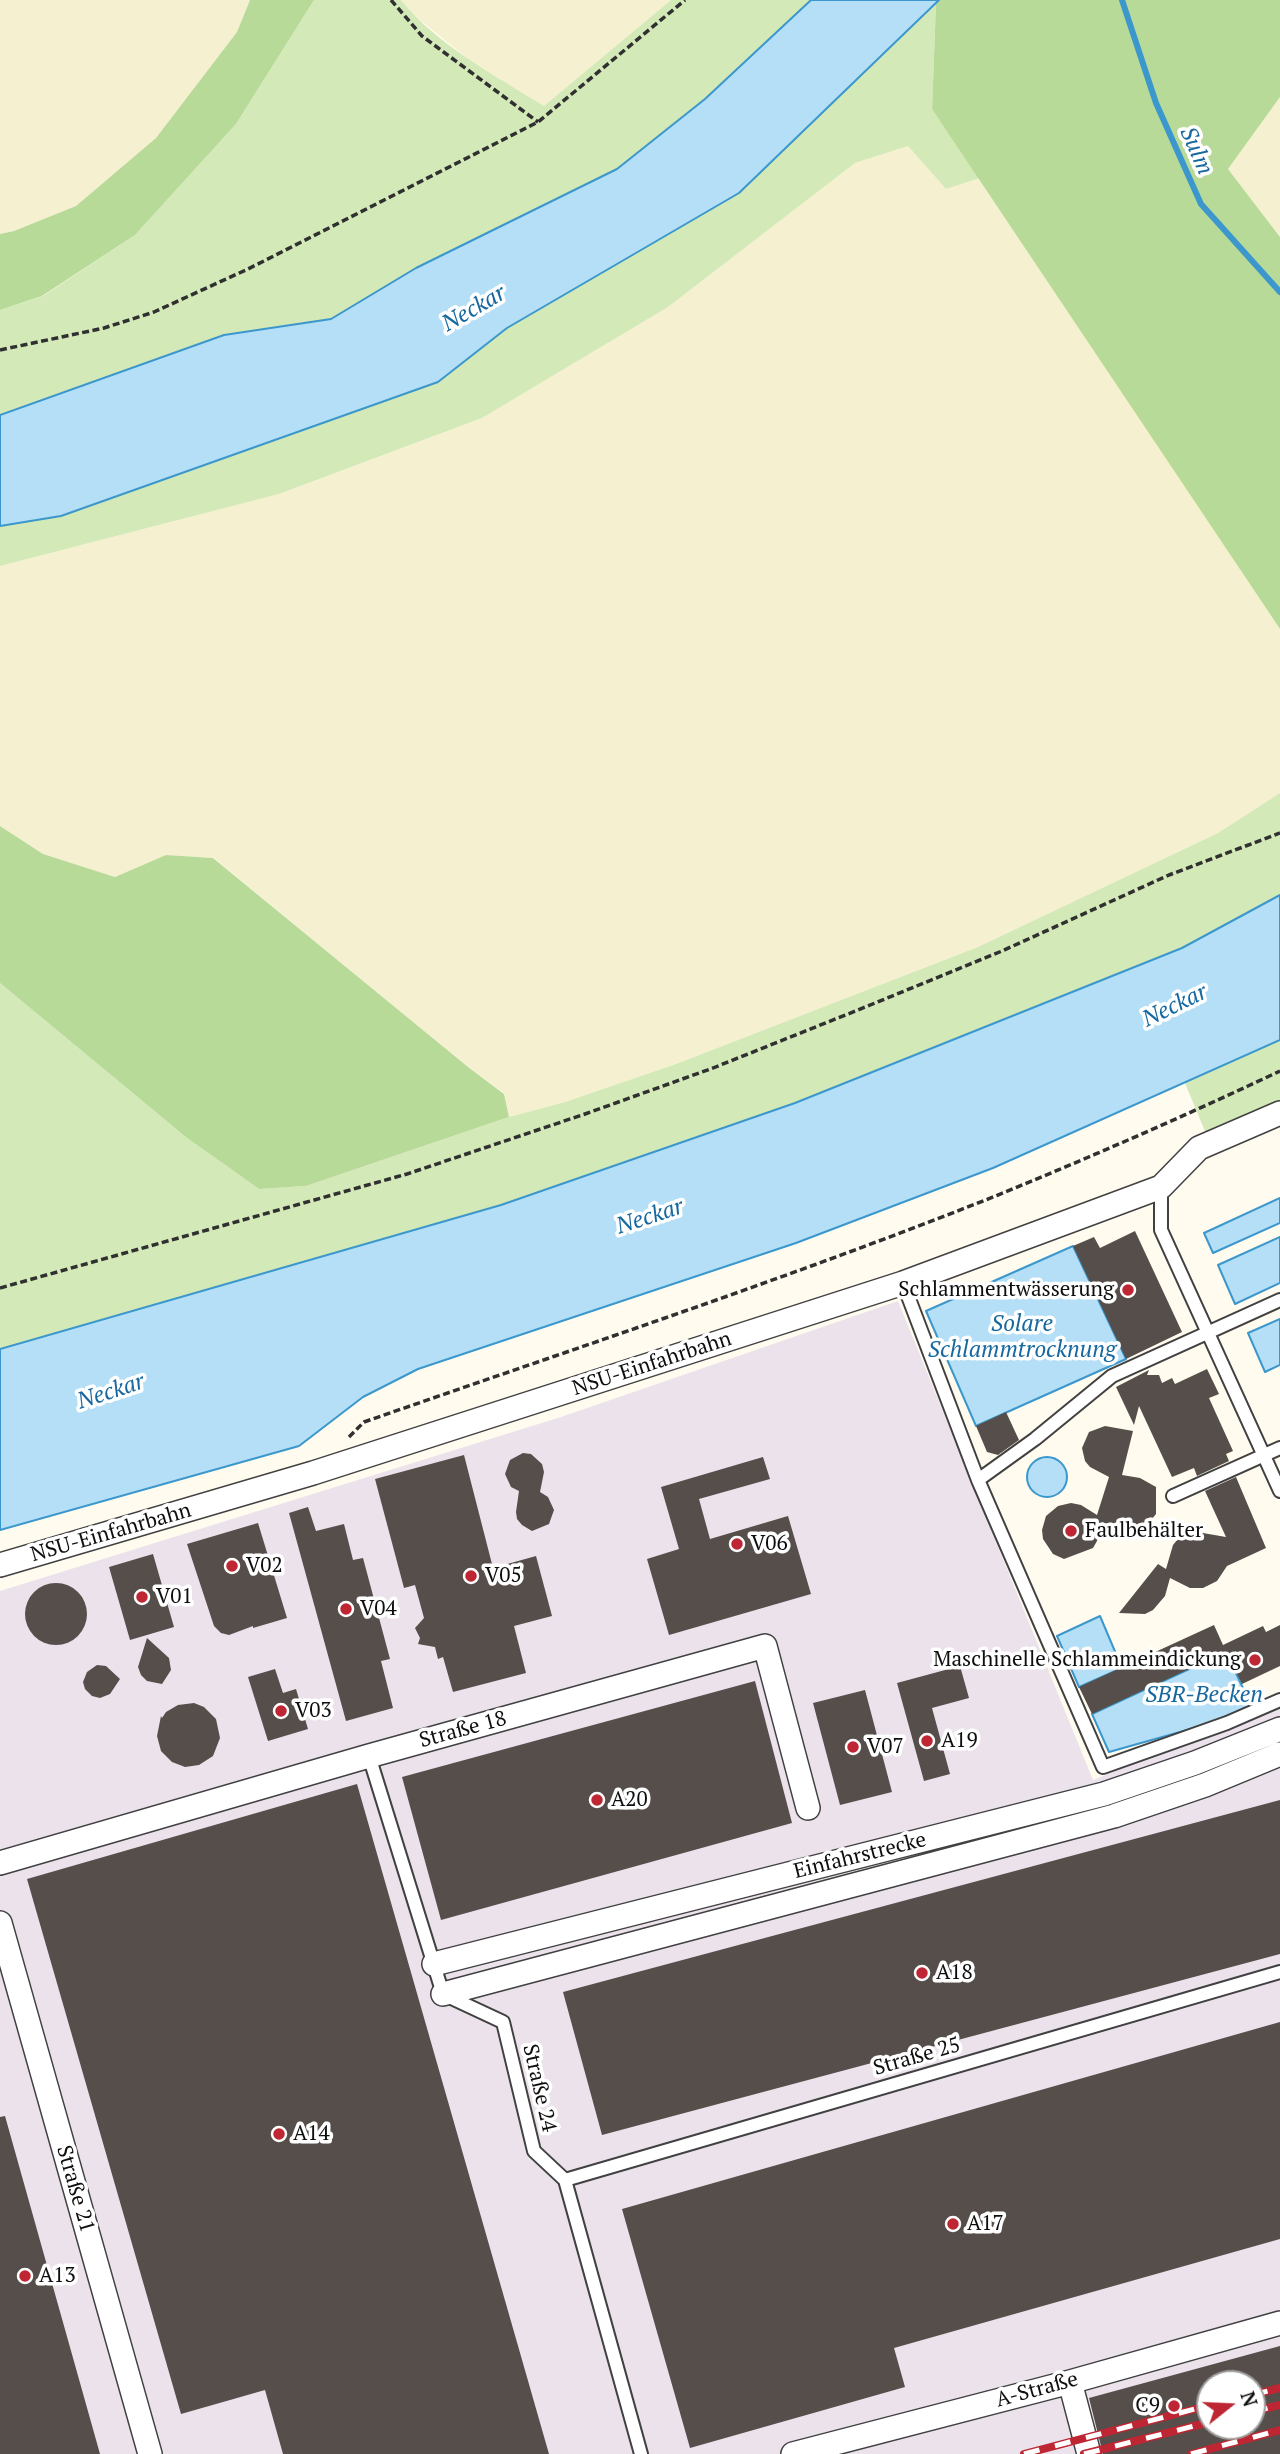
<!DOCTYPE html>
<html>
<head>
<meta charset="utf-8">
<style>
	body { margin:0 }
	#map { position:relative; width:1280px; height:2454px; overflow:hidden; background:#fffbef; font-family:"PT Serif",serif }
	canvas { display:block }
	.north { position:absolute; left:1196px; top:2370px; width:70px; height:70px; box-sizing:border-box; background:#fff; border:2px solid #9f9f9f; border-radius:50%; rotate:72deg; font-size:19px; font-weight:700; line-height:28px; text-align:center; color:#0e0e0e }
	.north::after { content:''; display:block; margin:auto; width:24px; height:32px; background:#bd2632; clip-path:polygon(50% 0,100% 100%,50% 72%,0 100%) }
</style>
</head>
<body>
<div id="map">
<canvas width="1280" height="2454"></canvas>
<div class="north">N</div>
</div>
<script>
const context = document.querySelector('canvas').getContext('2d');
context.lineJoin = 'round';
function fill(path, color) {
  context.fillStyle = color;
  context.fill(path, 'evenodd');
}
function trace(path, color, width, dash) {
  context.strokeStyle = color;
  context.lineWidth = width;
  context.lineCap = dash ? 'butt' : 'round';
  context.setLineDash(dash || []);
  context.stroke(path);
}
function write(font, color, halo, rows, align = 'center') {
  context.font = font + ' "PT Serif",serif';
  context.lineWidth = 7;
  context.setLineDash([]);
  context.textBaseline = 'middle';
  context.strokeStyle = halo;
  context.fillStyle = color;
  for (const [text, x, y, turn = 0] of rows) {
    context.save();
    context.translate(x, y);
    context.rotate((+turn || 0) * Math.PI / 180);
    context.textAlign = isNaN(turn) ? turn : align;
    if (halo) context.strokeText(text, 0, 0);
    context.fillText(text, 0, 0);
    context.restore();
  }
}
fill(new Path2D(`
	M898 1301 1093 1780 1280 1705V2454H0V1591L561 1417ZM1210 2384H1252V2426H1210Z`), '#ebe2ec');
fill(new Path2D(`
	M0 0H250L237 32 156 138 76 206 14 231 0 234Z
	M401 0H671L544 106 468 59 413 14Z
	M1280 97V237L1228 169Z
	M908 146 946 189 980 178 1280 629V793L1218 833 978 947 676 1064 565 1102 509 1117 504 1093 468 1067 214 858 166 855 115 877 43 854 0 826V566L279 494 482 418 668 307 855 163Z`), '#f5f0cf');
fill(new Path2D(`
	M314 0H401C438 46 495 75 544 106L671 0H811L705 99 617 169 416 268 331 319 224 335 0 415V310L43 296 135 235 236 124Z
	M936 4 932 109 980 178 946 189 908 146 855 163 668 307 482 418 279 494 0 566V526L61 516 438 382 507 328 739 193Z
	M1280 793V895L1182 948 795 1103 501 1205 0 1349V983L187 1138 259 1189 306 1186 509 1117 565 1102 676 1064 978 947 1218 833Z
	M1280 1040V1124L1214 1153 1185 1083Z`), '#d3e9b8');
fill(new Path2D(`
	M250 0H314L236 124 135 235 42 296 0 310V234L14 231 76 206 156 138 237 32Z
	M939 0H1280V97L1228 169 1280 237V629L932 109 936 4Z
	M0 826 43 854 115 877 166 855 213 858 468 1067 504 1094 509 1117 306 1186 259 1189 187 1138 0 983Z`), '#b8da98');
const water = new Path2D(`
	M811 0H939L739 193 507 328 438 382 61 516 0 526V415L224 335 331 319 416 268 617 169 705 99Z
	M1280 895V1040L993 1168 796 1243 418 1369 363 1397 299 1446 0 1530V1349L501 1205 795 1103 1182 948Z
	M1280 1198V1223L1213 1253 1204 1233Z
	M1280 1237V1283L1235 1304 1218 1265Z
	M1073 1246 1126 1359 976 1426 926 1311Z
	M1280 1319V1365L1265 1372 1248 1333Z
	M1027 1477a20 20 0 1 1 40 0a20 20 0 1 1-40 0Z
	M1100 1616 1122 1668 1079 1687 1057 1636Z
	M1226 1652 1251 1705 1212 1723 1109 1752 1092 1714Z`);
fill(water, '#b4dff6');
trace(water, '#3b97cc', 2);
trace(new Path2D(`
	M1122 0 1156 103 1201 204 1280 292`), '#3b97cc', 6);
fill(new Path2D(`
	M1135 1231 1182 1332 1126 1359 1073 1246 1094 1237 1100 1248Z
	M1207 1369 1219 1394 1209 1398 1233 1451 1226 1454 1229 1461 1197 1476 1194 1468 1172 1477 1139 1406 1134 1425 1116 1387 1149 1370 1147 1375H1159L1162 1383 1172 1378 1175 1384Z
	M1006 1412 1019 1440 998 1455 987 1452 976 1426Z
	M1105 1426 1133 1431 1122 1475 1140 1478 1156 1487V1514L1144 1529 1125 1536 1130 1522 1119 1530 1102 1522 1097 1541 1093 1548 1064 1559 1053 1554 1043 1539 1042 1530 1046 1516 1058 1506 1071 1503 1081 1505 1097 1515 1109 1477 1090 1467 1085 1461 1082 1448 1089 1432Z
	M523 1453 531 1454 542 1464 544 1472 540 1492 548 1497 554 1510 549 1524 532 1531 522 1525 517 1519 516 1512 519 1491 511 1487 505 1474 510 1460Z
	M464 1455 493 1568 536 1556 552 1616 514 1626 526 1673 453 1692 443 1657 438 1659 435 1647 418 1644 420 1638 415 1628 424 1618 415 1585 404 1588 375 1479Z
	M763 1457 770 1479 699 1499 710 1539 788 1516 811 1594 669 1635 647 1559 679 1549 661 1487Z
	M1236 1477 1266 1548 1227 1566 1217 1581 1203 1588H1190L1170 1578 1165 1596 1153 1610 1145 1614 1119 1613 1158 1564 1166 1569 1173 1545 1178 1539 1185 1534 1197 1532 1226 1537 1205 1491Z
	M308 1507 316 1531 344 1524 353 1560 363 1558 390 1659 381 1661 393 1708 346 1721 289 1513Z
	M258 1523 287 1618 253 1628V1626L229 1635 221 1633 214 1626 187 1544Z
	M153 1554 174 1627 130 1640 109 1567Z
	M25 1614a31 31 0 1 1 62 0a31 31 0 1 1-62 0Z
	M1214 1625 1223 1645 1263 1626 1266 1632 1280 1625V1666L1242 1684 1226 1652 1092 1714 1079 1687Z
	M147 1638 169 1658 171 1670 162 1684 147 1681 141 1675 138 1667Z
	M97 1665 106 1666 120 1679 110 1694 100 1698 92 1696 85 1689 83 1682 87 1672Z
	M960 1666 969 1698 932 1708 950 1774 924 1781 897 1683Z
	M275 1669 283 1693 296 1689 308 1729 268 1741 248 1677Z
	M755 1681 792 1823 441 1920 402 1777Z
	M865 1690 892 1792 840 1805 813 1703Z
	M194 1703 204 1707 216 1719 220 1738 213 1756 199 1765 185 1767 172 1762 161 1751 157 1736 161 1716 162 1718 166 1712 178 1705Z
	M357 1784 549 2454H283L265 2390 181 2414 27 1879Z
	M1280 1800V1954L602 2135 563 1992Z
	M1280 2022V2239L894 2348 905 2387 690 2448 622 2209Z
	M5 2116 100 2454H0V2117Z
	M1280 2346V2454H1103L1089 2398ZM1210 2384H1252V2426H1210Z`), '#564e4a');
const lane = new Path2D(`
	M1161 1187V1230L1280 1491
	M903 1283 978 1480 1103 1767 1227 1723 1280 1700
	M978 1480 1035 1439 1112 1376 1280 1300
	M1173 1496 1280 1448
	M369 1756 443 1994 503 2022 534 2151 565 2180 641 2454
	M565 2180 1280 1972`);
const street = new Path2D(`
	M0 1565 313 1473 903 1283 1161 1187 1199 1148 1280 1113
	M0 1863 369 1756 765 1646 808 1808
	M0 1923 150 2454
	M434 1964 1104 1794 1195 1763 1280 1729
	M443 1994 1114 1816 1205 1785 1280 1754
	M1070 2382 1089 2454
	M793 2454 1070 2382 1280 2323`);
trace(lane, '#414141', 16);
trace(street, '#414141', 26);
trace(new Path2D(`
	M391 0 422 36 538 122
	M0 350 104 328 154 312 248 269 538 122 685 0
	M0 1288 407 1174 585 1114 713 1068 858 1010 1002 951 1169 875 1280 833
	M349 1437 364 1422C576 1348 790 1278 998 1195 1093 1156 1187 1115 1280 1071`), '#303030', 3.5, [7, 3.5]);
trace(lane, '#fff', 12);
trace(street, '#fff', 23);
const rail = new Path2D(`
	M1252 2395 1280 2388
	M1252 2412 1280 2405
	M1024 2454 1210 2405
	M1084 2454 1210 2422
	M1191 2454 1280 2430`);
trace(rail, '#bd2632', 8);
trace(rail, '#fff', 5, [16]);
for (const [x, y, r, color] of [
	[1128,1290,7,"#bd2632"],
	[1071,1531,7,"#bd2632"],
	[737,1544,7,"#bd2632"],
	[232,1566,7,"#bd2632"],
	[471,1576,7,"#bd2632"],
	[142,1597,7,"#bd2632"],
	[346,1609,7,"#bd2632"],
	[1255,1660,7,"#bd2632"],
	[281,1711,7,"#bd2632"],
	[927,1741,7,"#bd2632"],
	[853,1747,7,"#bd2632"],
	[597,1800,7,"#bd2632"],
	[922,1973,7,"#bd2632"],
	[279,2134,7,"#bd2632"],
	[953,2224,7,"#bd2632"],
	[25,2276,7,"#bd2632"],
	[1174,2406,7,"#bd2632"]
]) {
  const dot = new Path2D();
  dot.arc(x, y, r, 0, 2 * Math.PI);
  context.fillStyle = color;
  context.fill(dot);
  trace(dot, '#fff', 2.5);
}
write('21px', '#0e0e0e', '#fff', [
	["Schlammentwässerung",1114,1290,"right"],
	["Faulbehälter",1085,1531],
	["V06",751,1544],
	["V02",246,1566],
	["V05",485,1576],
	["V01",156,1597],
	["V04",360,1609],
	["Maschinelle Schlammeindickung",1241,1660,"right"],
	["V03",295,1711],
	["A19",941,1741],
	["V07",867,1747],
	["A20",611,1800],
	["A18",936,1973],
	["A14",293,2134],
	["A17",967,2224],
	["A13",39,2276],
	["C9",1160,2406,"right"]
], 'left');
write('21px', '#0e0e0e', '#fff', [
	["NSU-Einfahrbahn",652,1364,-18],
	["NSU-Einfahrbahn",111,1533,-16],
	["Straße 18",463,1730,-15],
	["Einfahrstrecke",860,1856,-14],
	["Straße 25",917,2057,-16],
	["Straße 24",539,2088,77],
	["Straße 21",75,2189,74],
	["A-Straße",1037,2390,-15]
]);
write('italic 23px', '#17689f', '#fff', [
	["Sulm",1196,151,66],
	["Neckar",474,309,-30],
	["Neckar",1175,1006,-26],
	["Neckar",650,1217,-18],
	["Solare",1022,1324],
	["Schlammtrocknung",1022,1350],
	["Neckar",111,1392,-18],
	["SBR-Becken",1204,1695]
]);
</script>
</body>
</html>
